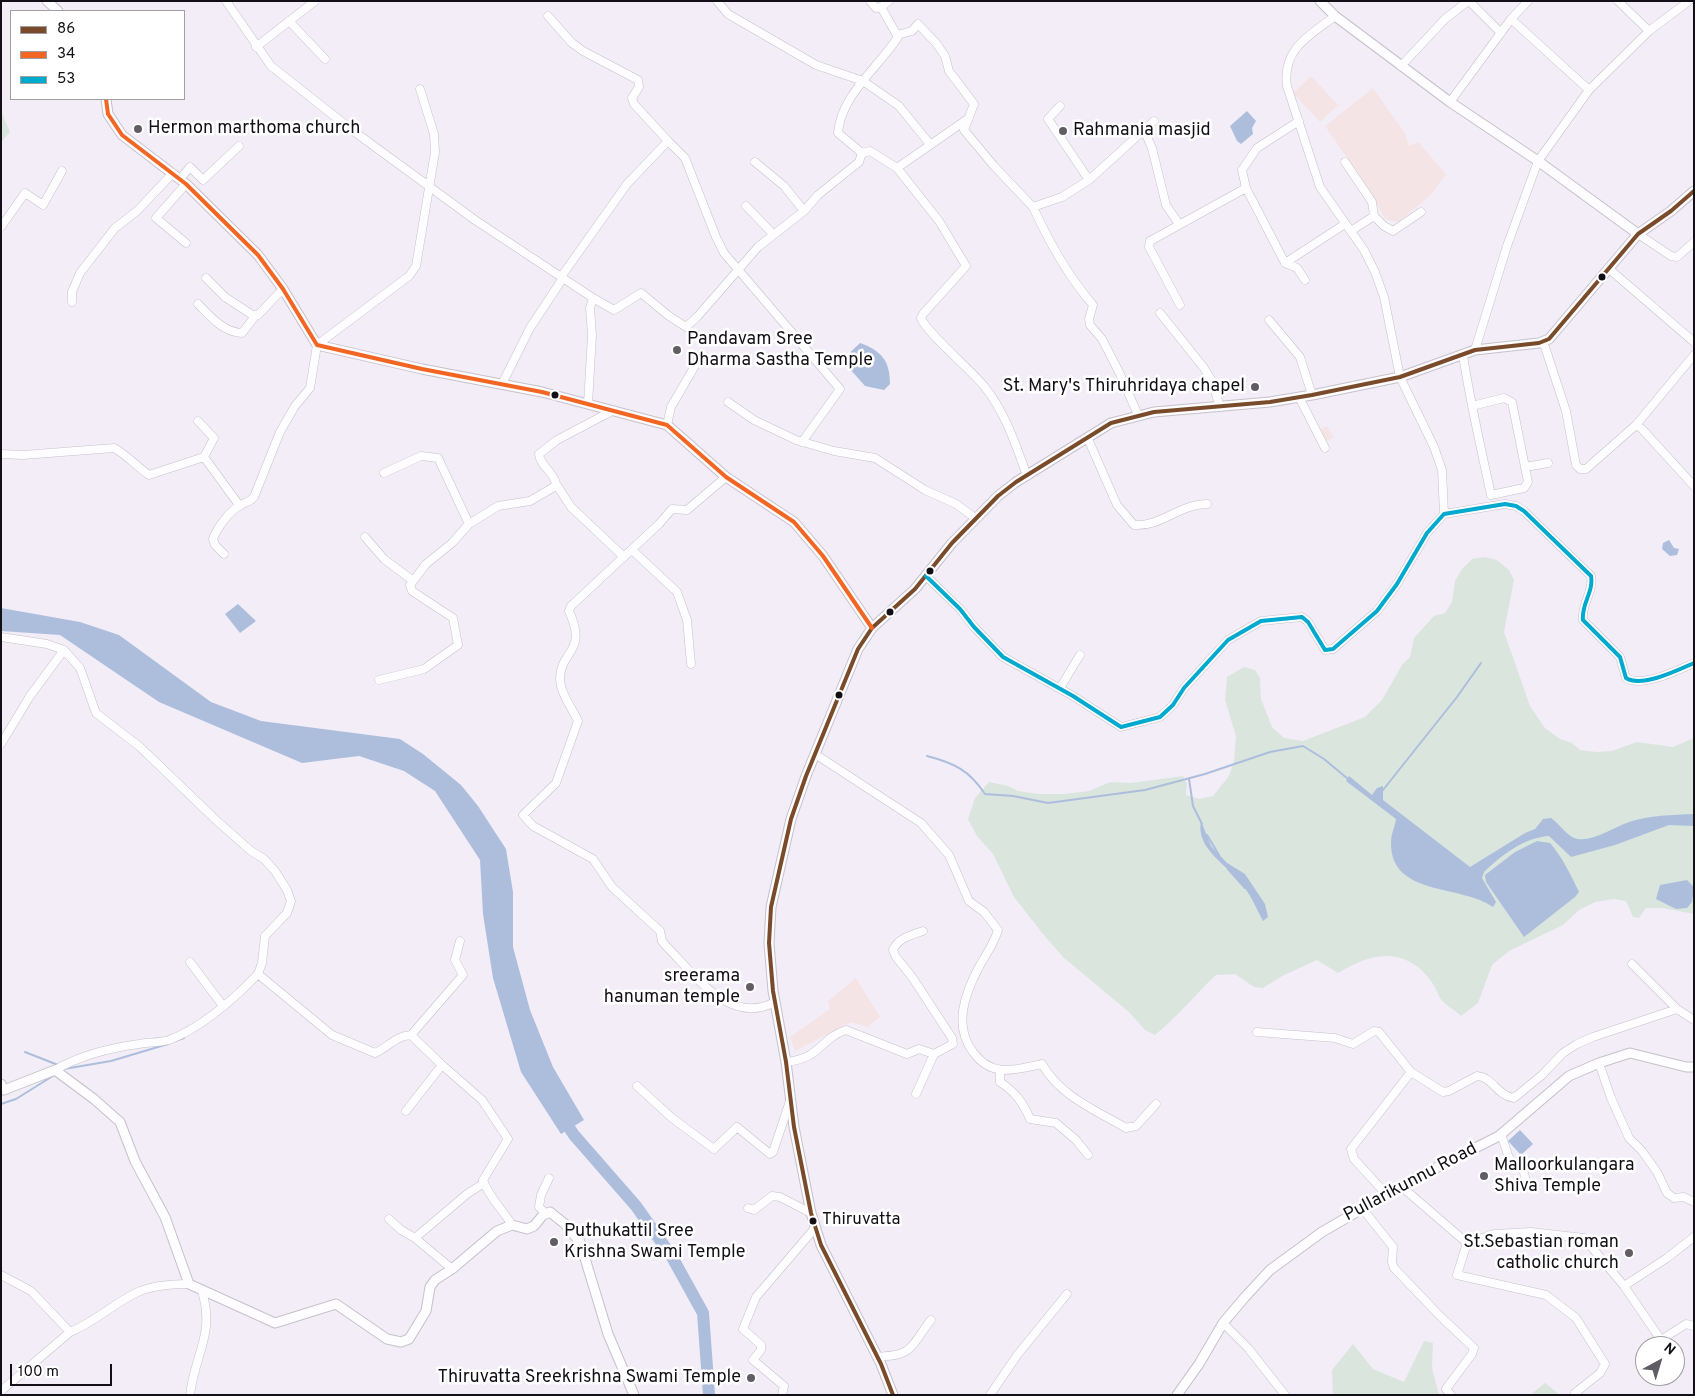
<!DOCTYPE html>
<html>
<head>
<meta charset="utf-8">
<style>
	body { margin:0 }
	#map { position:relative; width:1695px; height:1396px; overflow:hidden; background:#f3edf8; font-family:Overpass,sans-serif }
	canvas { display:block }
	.frame { position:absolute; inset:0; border:2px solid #130f16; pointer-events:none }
	.legend { position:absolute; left:10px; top:10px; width:175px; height:90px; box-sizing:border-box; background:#fff; border:1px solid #a19fa2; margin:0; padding:6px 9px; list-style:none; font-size:15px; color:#130f16 }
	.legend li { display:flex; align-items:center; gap:10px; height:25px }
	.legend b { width:25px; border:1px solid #a19fa2 }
	.north { position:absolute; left:1635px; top:1336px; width:50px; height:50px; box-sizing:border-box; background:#fff; border:1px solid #a19fa2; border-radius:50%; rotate:39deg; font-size:14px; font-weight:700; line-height:20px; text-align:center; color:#130f16 }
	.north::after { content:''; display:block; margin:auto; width:18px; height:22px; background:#615d65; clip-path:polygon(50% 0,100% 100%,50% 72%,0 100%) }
	.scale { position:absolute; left:10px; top:1364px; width:102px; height:22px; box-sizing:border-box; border:2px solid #130f16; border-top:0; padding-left:6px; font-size:15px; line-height:18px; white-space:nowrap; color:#130f16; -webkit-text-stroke:4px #fff; paint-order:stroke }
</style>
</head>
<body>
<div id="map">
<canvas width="1695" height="1396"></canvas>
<div class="frame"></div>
<ul class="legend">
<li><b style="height:6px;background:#7a4b2a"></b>86</li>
<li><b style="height:6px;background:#f26522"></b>34</li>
<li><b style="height:6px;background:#00a9ce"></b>53</li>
</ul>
<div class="north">N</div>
<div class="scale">100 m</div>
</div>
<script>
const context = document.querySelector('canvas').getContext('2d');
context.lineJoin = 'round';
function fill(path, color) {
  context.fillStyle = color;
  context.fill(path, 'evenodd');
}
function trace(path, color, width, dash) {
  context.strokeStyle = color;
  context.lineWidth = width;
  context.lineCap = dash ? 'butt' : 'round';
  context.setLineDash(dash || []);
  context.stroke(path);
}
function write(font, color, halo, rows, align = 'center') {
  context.font = font + ' Overpass,sans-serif';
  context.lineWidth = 5;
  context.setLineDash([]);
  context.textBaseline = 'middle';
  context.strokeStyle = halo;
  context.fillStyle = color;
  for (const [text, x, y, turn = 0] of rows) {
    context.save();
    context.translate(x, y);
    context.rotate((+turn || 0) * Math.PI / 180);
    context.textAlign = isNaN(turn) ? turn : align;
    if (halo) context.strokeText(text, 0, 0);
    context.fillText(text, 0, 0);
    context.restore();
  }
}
fill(new Path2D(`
	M1311 76 1338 105 1320 122 1293 93Z
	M1373 88 1405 133 1409 146 1418 142 1446 174 1430 196 1398 222 1385 219 1368 188 1325 126Z
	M1327 426 1334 437 1323 443 1317 431Z
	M856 978 880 1017 867 1027 851 1022 795 1051 790 1037 830 1009 828 1001Z`), '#f5e4e5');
fill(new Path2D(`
	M1 111 10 132 1 142Z
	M1484 557 1497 560 1509 570 1514 580 1504 632 1530 706 1545 728 1560 739 1572 743 1580 750 1597 752 1612 751 1637 742 1673 747 1694 738V914L1663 908H1646L1639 918 1633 917 1626 901 1614 899 1595 902 1579 910 1563 925 1509 951 1492 965 1478 1003 1461 1016C1455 1010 1445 1005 1440 998 1437 992 1435 986 1431 981 1405 945 1370 953 1338 973L1317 960 1282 976 1263 988 1254 987 1235 974 1216 975C1195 995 1177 1017 1155 1035L1145 1030 1129 1012 1063 957 1043 934 1014 897 993 854 977 836 968 819 975 798 989 782 1008 786 1018 791 1039 794H1064L1089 791 1110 782 1131 783 1183 776 1187 784 1186 795 1199 799 1213 796 1229 776 1234 761 1236 736 1225 700 1227 677 1244 667 1255 670 1260 678 1261 699 1272 727 1284 738 1303 741 1365 717 1382 700 1402 665 1410 657 1414 638 1434 616 1445 613 1452 602 1455 581 1462 569 1472 559Z
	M1424 1341 1433 1343 1432 1368 1439 1395H1333L1332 1370 1353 1344 1373 1369 1404 1382Z
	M1545 1383 1560 1395H1530Z`), '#dae5dd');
fill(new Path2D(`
	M1247 111 1256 121 1252 128 1253 134 1241 144 1237 141 1230 126Z
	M860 343C882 351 890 361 890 384L884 390 865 386 842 360Z
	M1669 540 1674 548 1679 549 1677 555 1670 556 1662 549 1663 543Z
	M238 604 256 621 240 633 225 614Z
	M1 608 80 622 119 635 211 702 261 721 400 739 423 754 461 785 478 806 506 849 513 892V947L530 1010 553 1067 584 1120 561 1134 521 1072 493 978 483 914 480 860 435 791 404 771 359 756 302 763 159 702 60 635 1 631Z
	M1349 776 1372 795 1377 788 1383 786V800L1470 867 1525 833 1535 829 1543 819 1551 818C1560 824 1564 833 1574 838 1590 844 1614 827 1629 822 1650 815 1672 815 1694 814V826L1669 825 1615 845 1571 857 1549 836C1523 838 1502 855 1484 872L1482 878 1496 902 1493 907C1461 884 1390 897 1391 842 1391 834 1395 827 1396 819L1346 781Z
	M1201 821 1211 846 1227 863 1245 874 1265 904 1268 917 1263 921C1257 910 1252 897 1244 887 1230 866 1195 850 1201 821Z
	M1537 841 1550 843C1563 858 1570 874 1579 892L1575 897 1524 937 1486 882 1485 875 1515 852Z
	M1687 880 1694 887 1692 902 1687 908 1676 909 1656 899 1660 885Z
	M1520 1130 1533 1144 1521 1155 1508 1141Z`), '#adbedd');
trace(new Path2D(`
	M927 756C954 763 969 770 985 794L1013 796 1048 803 1145 790 1205 774 1270 752 1303 746 1324 759 1348 779
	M1189 779 1193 806 1202 824
	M1383 790 1457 697 1481 663
	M1207 835 1219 855
	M1228 869 1245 888
	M175 1041 184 1038
	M25 1052 58 1065
	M64 1069 111 1061 168 1044
	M1 1104 16 1099 56 1074`), '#adbedd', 2);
trace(new Path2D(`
	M560 1114 574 1135 636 1206 672 1257 703 1313 709 1395`), '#adbedd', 12);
const minor = new Path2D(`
	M226 1 271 66 352 130 475 220 593 298 590 308 592 335 588 404
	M717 1 728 14 816 65 863 81 899 106 929 143
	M870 1 876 8 881 7
	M1469 1 1501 33
	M1618 1 1649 31
	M548 16 572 43 583 51 638 80 639 87 632 98 634 104 668 141
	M1335 16C1309 36 1282 49 1287 86L1320 187 1364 250 1375 272 1384 297 1400 377 1434 447 1442 470 1444 514
	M1511 19 1589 90
	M289 21 325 59
	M897 35 912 31 918 24 936 43 945 56 949 71 974 104 964 130 994 166 1033 207
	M256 47 315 1
	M1401 66 1445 19 1468 1
	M1450 102 1511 19 1528 1
	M1060 106 1048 119 1089 180 1062 197 1033 207C1049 242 1068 276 1093 305L1089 319 1090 325 1102 339 1120 374 1138 415
	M1144 130 1152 148 1166 205 1179 224
	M862 153 870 151 897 168 939 221 966 266 923 314 921 318C925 331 972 371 984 386 1005 412 1016 445 1027 476
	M755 162 784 186 804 211
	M1345 162 1372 202 1374 216 1351 231
	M897 168 969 118
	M180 179 190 167 203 180 239 146
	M1089 180 1154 121
	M746 206 773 234
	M1374 216 1384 226 1393 231 1421 212
	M1 227 25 193 43 205 62 171
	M1638 234 1671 256 1677 257 1694 242
	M186 243 156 218 186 184
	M1285 263 1246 188 1242 170 1257 148 1299 121
	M1608 268 1694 342
	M561 277 627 184 668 141 685 158 716 237 724 253 840 389 802 442
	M206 278 225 297 254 316 258 315 283 289
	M1305 280 1297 268 1285 263 1345 224
	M593 298 614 310 641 293 669 316 686 327 698 316 758 247 804 211 818 195 859 162 862 153 838 133C841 95 878 68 898 37L881 7 889 1
	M72 302V292L80 273 115 228 137 211 173 173
	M198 304C211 317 223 332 242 333L256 315
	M1180 305 1149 247 1150 241 1246 188
	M1160 313 1204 368 1212 381 1220 407
	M1269 320 1300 357 1312 395
	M1543 341 1566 411 1576 465 1580 469H1586L1636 425 1642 429 1694 486
	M1475 350 1507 246 1538 161 1589 90 1649 31 1689 1
	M1463 355C1470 402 1481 448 1491 495L1524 488 1528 482 1512 402 1504 398 1472 406
	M502 384 530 328 563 278
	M1299 397 1325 448
	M728 402 754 420 796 440 834 451 875 458 925 490 956 504 975 518
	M198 421 214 438 204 457 239 505
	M667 425 671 407 696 364
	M1636 425 1694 355
	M1088 439 1117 505 1134 525C1161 527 1180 504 1207 504
	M1 454 23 455 114 448C127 455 136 466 149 475L204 457
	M1525 467 1548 463
	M384 473 421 456 438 458 469 524
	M726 477 687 510 672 509 659 524 571 606 569 611C588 653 561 649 560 678 560 693 572 708 578 721L556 783 523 815 533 826 593 859 612 887 660 931 662 941 667 947C696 976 730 1026 775 1002
	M556 484 571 507 624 557
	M365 537 384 559 412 580
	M632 550 677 592 687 620 691 664
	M224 554 215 545 213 539C217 528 230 510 241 505 246 502 250 502 254 497L280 432 295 406 310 388 317 345 409 276 416 266 435 152 434 134 420 89
	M926 576 960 609 974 627 1003 657 1073 696 1121 727 1160 717 1173 705 1184 688 1228 640 1261 621 1302 617 1308 622 1325 650 1333 649 1377 611 1397 584 1427 533 1444 514 1505 504 1516 506 1524 511 1591 576C1594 592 1581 604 1583 620L1620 657 1626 678C1642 688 1678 670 1694 663
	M1 637 47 644 64 650 80 668 96 713 140 747 216 820 251 851 264 859 275 871 287 890 291 901 287 913 265 936 262 963 258 974
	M379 680 424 669 458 645 453 618 412 591 410 585 426 564 452 543 469 524 498 506 530 501 554 487 556 484C554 472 540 466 539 454L557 440 612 411
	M1060 688 1080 655
	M1 744 30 696 64 650
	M815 754 921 823 949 855 969 901 984 912 998 930C994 944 986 954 979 967 965 993 953 1026 973 1052 992 1078 1014 1070 1042 1064 1060 1096 1095 1110 1126 1128L1136 1126 1156 1104
	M190 962 223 1006
	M1632 964 1677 1009
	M1257 1032 1335 1038 1353 1044 1374 1031 1379 1032 1411 1072 1351 1149 1354 1159 1387 1195
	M411 1035 463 975 455 960 460 941
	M786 1062C822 1058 819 1039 846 1030L907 1054 919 1049 934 1054 953 1044 952 1038 912 977 896 957 893 950C898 938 911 935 923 931
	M1599 1063 1611 1098 1629 1138 1642 1151 1657 1172 1667 1193 1674 1198 1684 1197 1694 1202
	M55 1070C81 1055 109 1048 139 1044 148 1042 160 1043 169 1040 203 1027 234 999 258 974L332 1035 375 1053C387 1048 399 1033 412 1036L442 1065 482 1100 508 1139 483 1180C488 1196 503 1210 512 1225
	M1000 1070V1082C1015 1092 1023 1102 1030 1119L1056 1123 1076 1140 1088 1155
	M1411 1072 1443 1092 1449 1091 1477 1076C1493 1077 1496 1095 1514 1098L1542 1075 1563 1053 1577 1044 1593 1037 1677 1009 1694 1020
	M637 1086 672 1118 714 1149 737 1127 770 1154 773 1152 790 1101
	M916 1094 934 1054
	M406 1111 442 1065
	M1501 1134 1509 1158 1524 1172 1526 1184
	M1402 1187 1467 1243
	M1361 1207 1393 1247 1392 1262 1394 1268 1440 1316 1474 1348 1472 1354 1446 1389 1451 1395
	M748 1208 754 1210 772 1196 780 1197 811 1213
	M546 1214 539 1207 541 1195 549 1178
	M389 1219 401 1230 415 1238 467 1194 484 1183
	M415 1238 452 1269
	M1467 1243 1494 1234 1531 1232 1584 1238 1624 1286 1661 1340 1686 1324 1694 1326
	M1467 1243 1457 1275 1546 1295 1576 1318 1605 1364 1600 1373 1575 1393
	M1 1275 31 1291 70 1332C95 1322 114 1303 138 1292 154 1285 172 1284 189 1284
	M1624 1286 1667 1258 1694 1237
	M1223 1323 1248 1348 1285 1395
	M878 1357C885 1356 895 1356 902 1353 914 1349 922 1330 931 1320
	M1 1391 70 1332
	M190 1395C195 1353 215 1335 202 1291
	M782 1395 784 1386 753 1360 761 1350V1345L743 1329 756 1297 815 1228
	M990 1395 1018 1354 1067 1294`);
const major = new Path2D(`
	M47 1 58 11
	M1320 1 1335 16 1450 102 1538 161 1638 234
	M106 99 108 114 122 135 186 184 258 255 283 289 317 345 422 369 542 392 667 425 726 477 794 522 823 556 872 628
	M1 1084 4 1090 55 1070 94 1099 120 1122 135 1161 165 1217 189 1284 275 1323 336 1304 387 1339 401 1342 409 1339 426 1311 430 1287 435 1280 452 1269 497 1231 512 1225 527 1229 534 1226 543 1215 550 1212 565 1224 580 1242 608 1334 634 1395
	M893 1395 881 1364 821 1245 811 1213 794 1127 786 1062 773 991 769 943 771 907 791 819 806 776 858 649 872 628 915 589 952 543 998 496 1016 482 1111 423 1154 412 1270 402 1312 395 1400 377 1475 350 1539 343 1549 339 1638 234 1671 211 1694 191
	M1177 1395 1199 1364 1223 1323 1245 1297 1270 1270 1322 1232 1410 1181 1499 1136 1569 1076 1599 1063 1630 1053 1686 1067H1694`);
trace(minor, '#c6c1ca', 9);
trace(major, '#c6c1ca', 11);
trace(minor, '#fdfcfe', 8);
trace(major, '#fdfcfe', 9);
trace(new Path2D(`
	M893 1395 881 1364 821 1245 811 1213 794 1127 786 1062 773 991 769 943 771 907 791 819 806 776 858 649 872 628 915 589 952 543 998 496 1016 482 1111 423 1154 412 1270 402 1312 395 1400 377 1475 350 1539 343 1549 339 1638 234 1671 211 1694 191`), '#7a4b2a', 4);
trace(new Path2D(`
	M106 99 108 114 122 135 186 184 258 255 283 289 317 345 422 369 542 392 667 425 726 477 794 522 823 556 872 628`), '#f26522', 4);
trace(new Path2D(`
	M926 576 960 609 974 627 1003 657 1073 696 1121 727 1160 717 1173 705 1184 688 1228 640 1261 621 1302 617 1308 622 1325 650 1333 649 1377 611 1397 584 1427 533 1444 514 1505 504 1516 506 1524 511 1591 576C1594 592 1581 604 1583 620L1620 657 1626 678C1642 688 1678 670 1694 663`), '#00a9ce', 4);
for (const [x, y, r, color] of [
	[138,129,5,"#615d65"],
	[1063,131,5,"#615d65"],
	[1602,277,4.5,"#130f16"],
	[677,350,5,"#615d65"],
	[1255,387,5,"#615d65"],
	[555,395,4.5,"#130f16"],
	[930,571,4.5,"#130f16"],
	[890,612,4.5,"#130f16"],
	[839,695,4.5,"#130f16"],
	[750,987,5,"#615d65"],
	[1484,1176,5,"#615d65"],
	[813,1221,4.5,"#130f16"],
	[554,1242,5,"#615d65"],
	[1629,1253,5,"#615d65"],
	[751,1378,5,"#615d65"]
]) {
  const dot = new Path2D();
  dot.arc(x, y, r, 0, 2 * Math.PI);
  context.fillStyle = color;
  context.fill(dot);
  trace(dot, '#fff', 2);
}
write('17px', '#130f16', '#fff', [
	["Thiruvatta",822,1221]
], 'left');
write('18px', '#130f16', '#fff', [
	["Hermon marthoma church",148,129],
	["Rahmania masjid",1073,131],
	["Pandavam Sree",687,340],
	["Dharma Sastha Temple",687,361],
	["St. Mary's Thiruhridaya chapel",1245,387,"right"],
	["sreerama",740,977,"right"],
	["hanuman temple",740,998,"right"],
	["Malloorkulangara",1494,1166],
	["Shiva Temple",1494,1187],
	["Puthukattil Sree",564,1232],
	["Krishna Swami Temple",564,1253],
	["St.Sebastian roman",1619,1243,"right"],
	["catholic church",1619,1264,"right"],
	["Thiruvatta Sreekrishna Swami Temple",741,1378,"right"]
], 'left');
write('18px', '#130f16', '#fff', [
	["Pullarikunnu Road",1411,1183,-28]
]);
</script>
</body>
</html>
